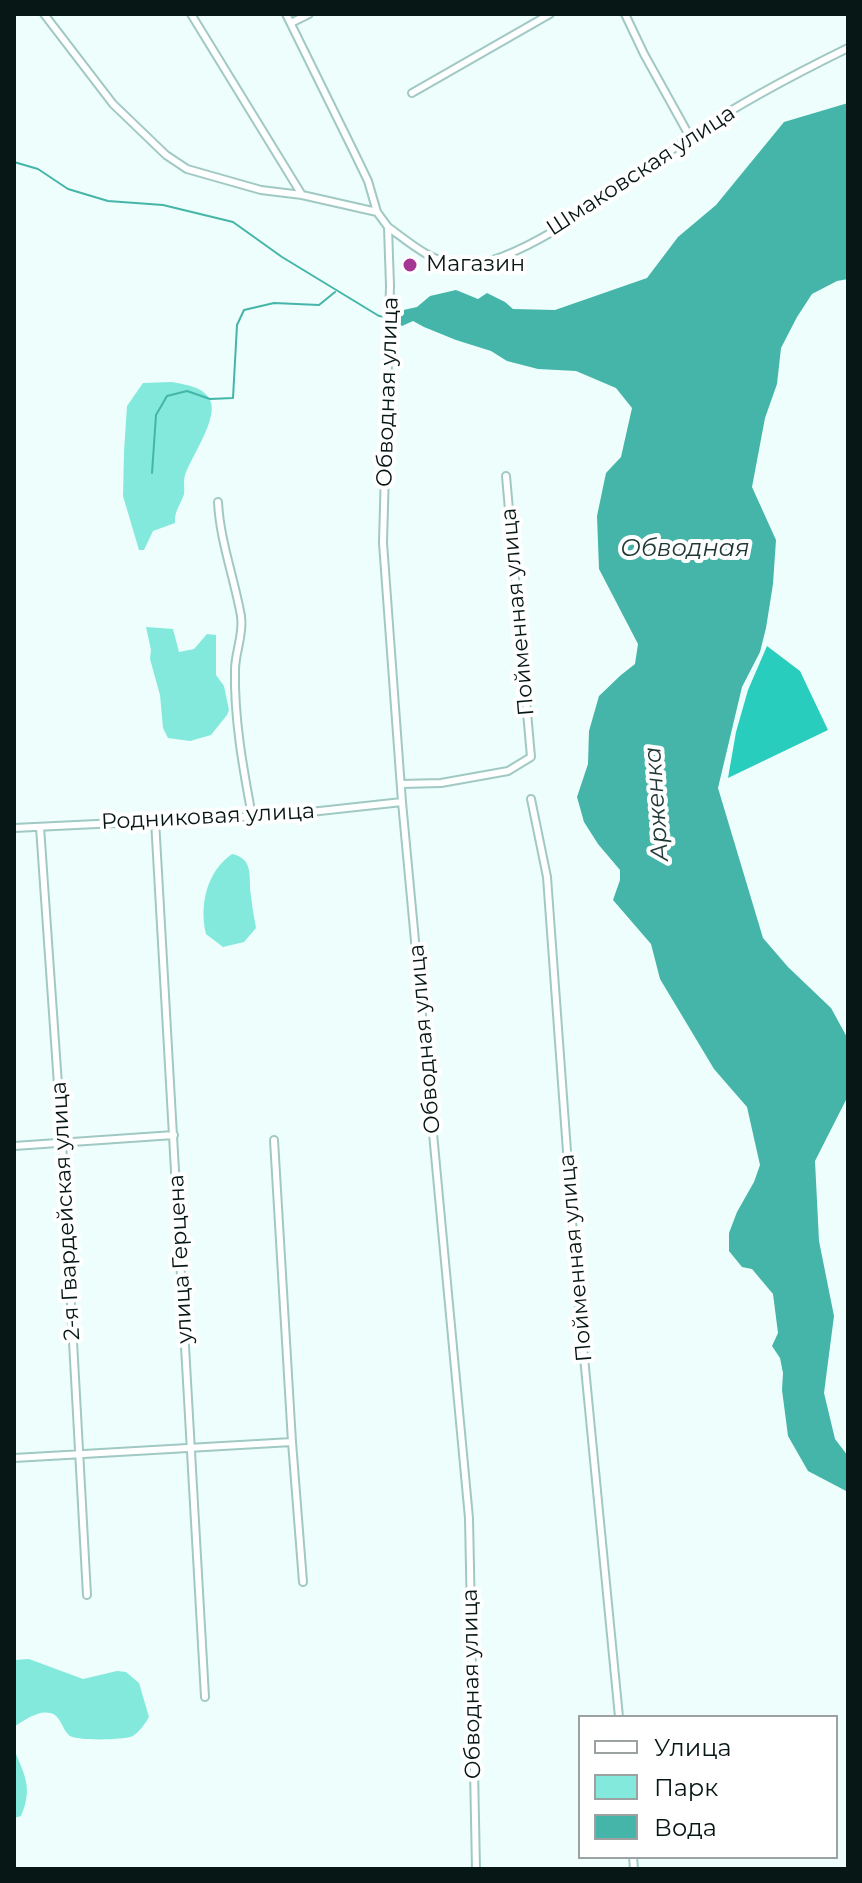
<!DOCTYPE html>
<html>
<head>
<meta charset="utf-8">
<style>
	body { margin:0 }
	#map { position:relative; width:862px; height:1883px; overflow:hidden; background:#eefefc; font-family:Montserrat,sans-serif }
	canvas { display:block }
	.frame { position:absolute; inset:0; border:16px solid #071715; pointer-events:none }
	.legend { position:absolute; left:578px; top:1715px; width:260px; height:144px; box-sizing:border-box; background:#fff; border:2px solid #9ca2a1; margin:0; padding:10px 14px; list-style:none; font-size:24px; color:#071715 }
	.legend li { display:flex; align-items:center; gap:16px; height:40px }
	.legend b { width:40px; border:2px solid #9ca2a1 }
</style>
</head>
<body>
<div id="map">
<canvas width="862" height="1883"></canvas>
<div class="frame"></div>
<ul class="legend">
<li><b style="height:10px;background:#fff"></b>Улица</li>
<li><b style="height:22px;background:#82e9dc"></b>Парк</li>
<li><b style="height:22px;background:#44b5a8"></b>Вода</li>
</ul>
</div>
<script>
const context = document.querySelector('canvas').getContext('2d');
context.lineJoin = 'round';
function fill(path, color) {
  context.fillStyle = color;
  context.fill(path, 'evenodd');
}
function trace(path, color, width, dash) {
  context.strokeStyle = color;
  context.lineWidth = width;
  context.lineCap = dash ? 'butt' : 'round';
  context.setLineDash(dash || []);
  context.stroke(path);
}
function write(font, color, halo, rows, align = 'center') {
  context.font = font + ' Montserrat,sans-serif';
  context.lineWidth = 8;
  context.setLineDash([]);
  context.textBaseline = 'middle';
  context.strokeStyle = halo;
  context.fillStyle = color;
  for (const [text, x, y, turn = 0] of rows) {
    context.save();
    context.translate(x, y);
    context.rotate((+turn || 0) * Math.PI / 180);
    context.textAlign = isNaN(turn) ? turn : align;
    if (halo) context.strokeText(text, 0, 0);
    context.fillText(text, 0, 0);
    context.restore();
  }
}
fill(new Path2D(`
	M172 382C185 385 203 386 210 400 219 418 191 457 185 475 183 481 185 488 184 494 181 504 174 511 175 523L153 531 144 550H139L123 496 124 452 127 406 143 383Z
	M146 627 173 629 179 652 194 649 207 634 216 635V675L224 686 229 710 227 715 211 735 190 741 168 738 163 728 160 695 150 659 151 650Z
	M232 854C255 859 248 878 251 896 252 906 254 917 256 928L244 942 223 947 206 934C199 905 207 871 232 854Z
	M29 1659 83 1679 117 1671 126 1672 139 1683 149 1717C145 1724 140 1731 133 1736 125 1740 78 1741 70 1736 62 1730 61 1715 50 1713 38 1710 25 1720 15 1726L14 1731V1660Z
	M14 1749C25 1776 33 1788 21 1816L14 1818Z`), '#82e9dc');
fill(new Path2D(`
	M767 646 800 671 828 730 728 778 736 732 748 690Z`), '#29cdbe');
fill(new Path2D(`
	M848 103V279L837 281 812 294 797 317 781 348 777 384 765 418 752 487 776 540 773 584 766 628 760 652 742 687 718 788 763 938 788 967 831 1008 848 1039V1096L815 1161 819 1241 834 1316 824 1393 835 1439 848 1456V1492L808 1471 788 1436 782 1390 783 1373 780 1358 772 1346 778 1333 773 1294 752 1269 742 1267 729 1251V1233L737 1212 754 1182 760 1165 747 1107 714 1069 660 979 651 944 613 900 620 880V870L598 844 584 822 577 797 588 764 589 731 599 696 621 675 635 664 638 644 599 569 597 516 606 473 621 457 632 408 616 388 576 371 538 369 507 361 491 351 456 340 424 327 413 321 402 326 395 319 399 311 417 307 430 296 456 290 478 299 487 293 505 302 513 309 555 310 647 278 678 237 716 205 784 122Z`), '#44b5a8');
trace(new Path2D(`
	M14 162 38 169 68 189 108 201 163 205 233 222 282 257 379 316 386 317
	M152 473 156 415 167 396 187 391 210 399 233 398 237 325 244 310 274 303 319 305 335 292`), '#44b5a8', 2);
const minor = new Path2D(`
	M44 14 113 104 166 155 187 169 261 190 302 195 377 212
	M191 14 302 195
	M286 14 353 150 368 181 377 212 388 227 390 286 383 543 402 802 469 1518 476 1869
	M625 14 644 54 690 137
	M291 23 309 14
	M412 93 550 14
	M388 227C410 243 430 261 457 265 518 272 643 169 694 134 743 101 795 74 848 48
	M218 502C220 541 234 577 241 616 244 634 235 652 235 670 234 719 243 768 252 816
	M401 784 441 783 508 771 531 757 506 476
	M531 799 547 877 576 1275 619 1717
	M155 820 205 1697
	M40 827 62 1142 87 1595
	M14 828 283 815 402 802
	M274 1140 292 1442
	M14 1146 174 1135
	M14 1458 292 1442 303 1582
	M633 1857 634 1869`);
trace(minor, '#a0c9c3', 10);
trace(minor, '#fff', 6);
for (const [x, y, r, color] of [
	[410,265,8,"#a63693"]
]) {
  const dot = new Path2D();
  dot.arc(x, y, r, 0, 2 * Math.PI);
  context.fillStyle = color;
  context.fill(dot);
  trace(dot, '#fff', 3);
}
write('22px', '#071715', '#fff', [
	["Шмаковская улица",641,171,-33],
	["Обводная улица",388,392,-88],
	["Пойменная улица",518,612,-95],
	["Родниковая улица",208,817,-3],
	["Обводная улица",425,1039,-95],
	["2-я Гвардейская улица",66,1211,-93],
	["Пойменная улица",576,1258,-95],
	["улица Герцена",181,1259,-93],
	["Обводная улица",472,1684,-91]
]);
write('22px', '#071715', '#fff', [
	["Магазин",426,265]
], 'left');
write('italic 24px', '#1f3835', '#fff', [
	["Обводная",685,549],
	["Арженка",657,804,-94]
]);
</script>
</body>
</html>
